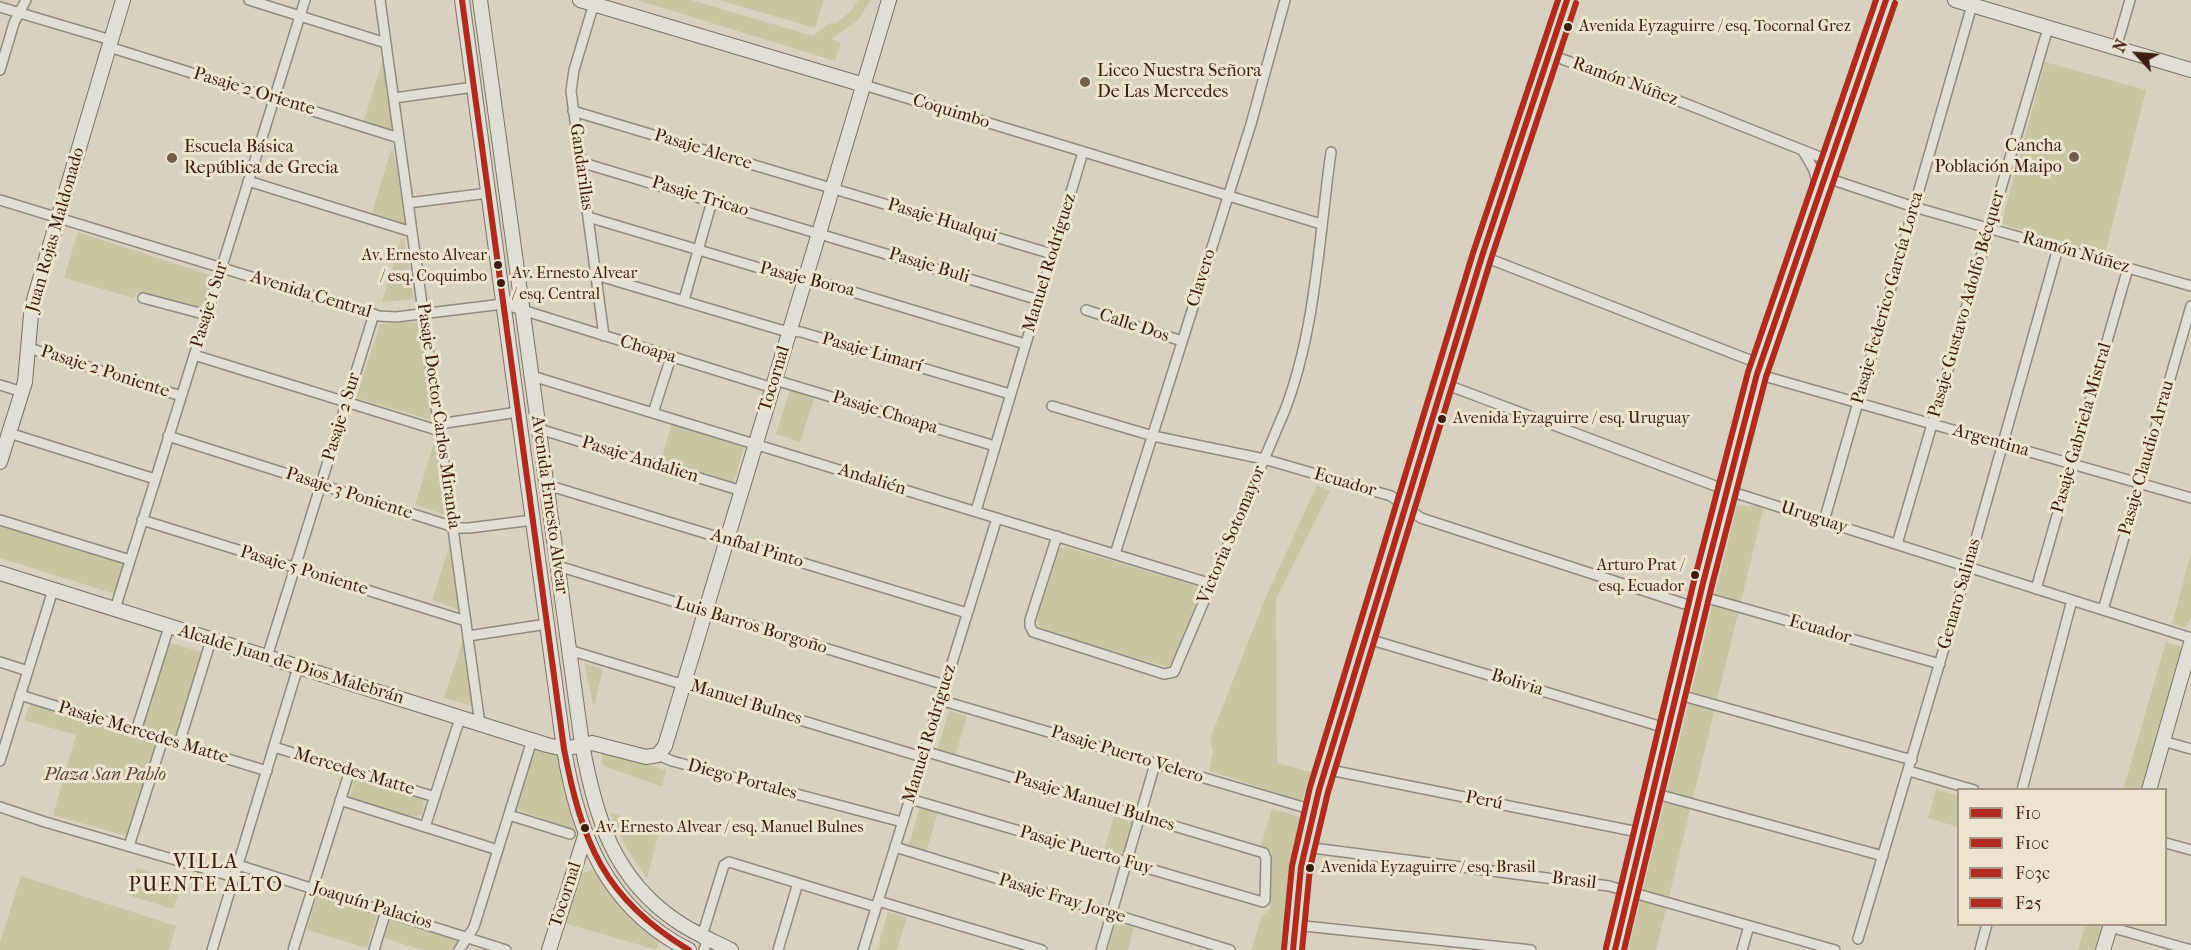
<!DOCTYPE html>
<html>
<head>
<meta charset="utf-8">
<style>
	body { margin:0 }
	#map { position:relative; width:2191px; height:950px; overflow:hidden; background:#d8d1c0; font-family:"IM FELL French Canon",serif }
	canvas { display:block }
	.legend { position:absolute; left:1957px; top:788px; width:210px; height:138px; box-sizing:border-box; background:#ece4d0; border:2px solid #a69584; margin:0; padding:8px 10px; list-style:none; font-size:18px; color:#3c1e11 }
	.legend li { display:flex; align-items:center; gap:12px; height:30px }
	.legend b { width:30px; border:2px solid #a69584 }
	.north { position:absolute; left:2107px; top:24px; width:60px; height:60px; -webkit-text-stroke:4px #ece4d0; paint-order:stroke; rotate:296deg; font-size:16px; font-weight:700; line-height:24px; text-align:center; color:#3c1e11 }
	.north::after { content:''; display:block; margin:auto; width:21px; height:27px; background:#3c1e11; clip-path:polygon(50% 0,100% 100%,50% 72%,0 100%) }
</style>
</head>
<body>
<div id="map">
<canvas width="2191" height="950"></canvas>
<ul class="legend">
<li><b style="height:8px;background:#af2b1e"></b>F10</li>
<li><b style="height:8px;background:#af2b1e"></b>F10c</li>
<li><b style="height:8px;background:#af2b1e"></b>F03c</li>
<li><b style="height:8px;background:#af2b1e"></b>F25</li>
</ul>
<div class="north">N</div>
</div>
<script>
const context = document.querySelector('canvas').getContext('2d');
context.lineJoin = 'round';
function fill(path, color) {
  context.fillStyle = color;
  context.fill(path, 'evenodd');
}
function trace(path, color, width, dash) {
  context.strokeStyle = color;
  context.lineWidth = width;
  context.lineCap = dash ? 'butt' : 'round';
  context.setLineDash(dash || []);
  context.stroke(path);
}
function write(font, color, halo, rows, align = 'center') {
  context.font = font + ' "IM FELL French Canon",serif';
  context.lineWidth = 6;
  context.setLineDash([]);
  context.textBaseline = 'middle';
  context.strokeStyle = halo;
  context.fillStyle = color;
  for (const [text, x, y, turn = 0] of rows) {
    context.save();
    context.translate(x, y);
    context.rotate((+turn || 0) * Math.PI / 180);
    context.textAlign = isNaN(turn) ? turn : align;
    if (halo) context.strokeText(text, 0, 0);
    context.fillText(text, 0, 0);
    context.restore();
  }
}
fill(new Path2D(`
	M637 0H691L813 36 830 23 835 24 850 12 858 0H871L857 21 831 39 841 43 835 61Z
	M719 0H824L815 28Z
	M383 58 386 59 397 132 364 121Z
	M2045 62 2146 90 2105 254 2001 224Z
	M391 150 394 151 405 224 372 213Z
	M78 232 213 276 203 309 136 293 134 298 64 278Z
	M401 239H404L414 299 382 302Z
	M419 322 432 420 356 398 380 324Z
	M790 389 815 396 800 442 776 434Z
	M671 425 744 447 733 485 660 464Z
	M434 443H437L448 516 415 505Z
	M1317 485 1330 491 1276 599 1277 763 1311 772 1302 801 1209 771 1213 752 1210 739 1265 599Z
	M1737 505 1764 507 1656 950H1628Z
	M0 523 124 562 115 594 0 558Z
	M452 538 465 612 432 600Z
	M1066 547 1197 586 1200 592 1174 662 1167 667 1042 631 1036 620 1058 549Z
	M2191 553V617L2185 628 2172 624Z
	M464 636 465 637 472 706 444 698Z
	M167 642 205 653 179 738 160 733 126 836 53 815 76 735 24 720 30 704 139 735Z
	M2166 642 2183 647 2143 789 2123 790Z
	M584 663 603 669 594 707Z
	M949 711 967 716 955 757 937 751Z
	M536 746 558 752 563 788 575 830 520 811 517 807Z
	M602 752 666 770 662 787 602 765Z
	M355 778 421 798 424 802 422 814 415 817 349 799Z
	M1936 789 1958 796V827L1928 818Z
	M920 807 938 812 926 852 908 847Z
	M1272 809 1300 817 1281 950H1251L1262 916 1270 909 1271 854 1260 849Z
	M610 812 659 831 647 879 625 846Z
	M1115 813 1134 819 1122 859 1103 854Z
	M137 868 182 883 173 909 128 895Z
	M595 869 659 937 657 950 564 923 580 874Z
	M21 876 176 926 169 950H0V942Z
	M317 894 377 914 367 948 307 930Z
	M888 912 907 917 897 950H877Z
	M390 918 458 941 452 950H423L383 938Z
	M1116 922 1134 927 1128 950H1108Z
	M2085 925H2104L2097 950H2078Z`), '#c8c5a2');
const street = new Path2D(`
	M249 0 386 43
	M380 0 480 724
	M595 0 574 70 571 91 604 336
	M0 7 111 40
	M109 47 399 138
	M2116 48 2130 0
	M1548 54 1684 103 1830 161
	M0 70 14 23 26 0
	M864 85 1321 224
	M394 98 474 87
	M573 111 1052 254
	M1803 151 1814 170 1819 191
	M580 162 1039 300
	M1824 177 1914 207 2191 286
	M248 181 412 232
	M0 200 379 316 396 317 503 304 773 388
	M408 203 488 193
	M588 217 793 278 823 283 1025 344
	M1482 256 1760 364
	M596 275 781 330 801 332 1010 394
	M143 298 207 315
	M684 300 712 201
	M1086 310 1182 341
	M29 348 181 396
	M194 355 440 431
	M1757 374 2191 498
	M532 376 1212 584
	M775 380 995 446
	M1442 383 1726 490 2191 638
	M0 385 23 392
	M1052 406 1153 436 1264 459 1391 496 1421 518 1697 608
	M653 413 671 357
	M439 424 518 412
	M539 429 742 491
	M9 433 155 479
	M168 436 457 528H469L533 520
	M547 485 967 613
	M976 511 1083 152
	M0 520 130 560
	M142 520 466 621
	M1824 521 1972 5
	M1057 536 1030 620V626L1033 632 1164 674 1174 672 1285 410C1316 329 1319 237 1331 152
	M1897 544 2048 28
	M1115 554 1251 124 1285 0
	M558 566 945 685
	M2036 589 2128 268
	M1700 596 1940 664
	M115 609 305 0
	M2103 610 2191 306
	M468 636 547 624
	M1365 638 1669 729
	M569 650 922 757
	M267 657 374 314
	M0 662 28 671
	M1676 694 1912 760
	M20 695 267 771
	M940 700 1313 810
	M136 731 169 627
	M2163 741 2191 749
	M179 744 211 640
	M274 747 435 797
	M658 755 672 761 902 822
	M0 761 53 590
	M1325 769 1643 833
	M1909 771 1974 790
	M2022 790 2072 600
	M1653 793 1883 856
	M910 799 1263 902 1265 900 1266 859 1264 853 924 751
	M340 800 498 850
	M0 807 45 822 234 877
	M509 815 570 834
	M425 827 460 718
	M2166 843 2191 850
	M129 846 163 739
	M895 847 1230 950
	M1305 847 1609 886 1835 950
	M238 865 506 950
	M878 901 1042 950
	M1295 925 1531 950
	M2110 927 2191 950
	M1858 939 1968 567 2058 248
	M212 950 298 667
	M293 950 350 770
	M374 950 386 911
	M459 950 474 927 532 740
	M704 950 706 944 702 936 724 865 729 862 876 907
	M778 950 798 883
	M863 950 997 518
	M1101 950 1155 764
	M1742 950 1749 926
	M1980 950 1987 924`);
const secondary = new Path2D(`
	M462 0 564 749C578 835 607 909 689 950
	M480 0 582 744C595 816 613 879 678 922 694 933 713 941 731 950
	M580 0 864 85
	M1955 0 2191 70
	M0 462 25 382 31 315 35 296 123 0
	M0 573 547 745 564 749 592 743 646 757 658 755 665 746 889 0
	M2149 790 2191 643
	M549 950 586 833
	M1615 950 1703 583 1757 374 1886 0
	M2103 950 2111 924`);
const primary = new Path2D(`
	M1293 950 1301 867 1319 790 1482 256 1567 0`);
trace(street, '#928a7e', 12);
trace(secondary, '#7a7267', 16);
trace(primary, '#7a7267', 18);
trace(street, '#e1ded5', 9);
trace(secondary, '#e1ded5', 14);
trace(primary, '#dcd8ce', 15);
trace(new Path2D(`
	M1293 950 1301 867 1319 790 1482 256 1567 0
	M1615 950 1703 583 1757 374 1886 0`), '#af2b1e', 6);
trace(new Path2D(`
	M1302 950 1310 868 1328 792 1491 259 1576 3
	M1624 950 1712 585 1766 377 1895 3`), '#af2b1e', 6);
trace(new Path2D(`
	M1606 948 1694 581 1748 372 1876 0
	M1284 949 1292 866 1310 787 1473 253 1558 0`), '#af2b1e', 6);
trace(new Path2D(`
	M462 0 564 749C582 843 604 899 689 950`), '#af2b1e', 6);
for (const [x, y, r, color] of [
	[1568,27,5,"#3c1e11"],
	[1085,82,6,"#735d4e"],
	[2074,157,6,"#735d4e"],
	[172,158,6,"#735d4e"],
	[498,265,5,"#3c1e11"],
	[501,283,5,"#3c1e11"],
	[1442,419,5,"#3c1e11"],
	[1695,575,5,"#3c1e11"],
	[585,828,5,"#3c1e11"],
	[1310,868,5,"#3c1e11"]
]) {
  const dot = new Path2D();
  dot.arc(x, y, r, 0, 2 * Math.PI);
  context.fillStyle = color;
  context.fill(dot);
  trace(dot, '#ece4d0', 2);
}
write('16px', '#3c1e11', '#ece4d0', [
	["Avenida Eyzaguirre / esq. Tocornal Grez",1579,27],
	["Av. Ernesto Alvear",487,256,"right"],
	["/ esq. Coquimbo",487,277,"right"],
	["Av. Ernesto Alvear",512,274],
	["/ esq. Central",512,295],
	["Avenida Eyzaguirre / esq. Uruguay",1453,419],
	["Arturo Prat /",1684,566,"right"],
	["esq. Ecuador",1684,587,"right"],
	["Av. Ernesto Alvear / esq. Manuel Bulnes",596,828],
	["Avenida Eyzaguirre / esq. Brasil",1321,868]
], 'left');
write('18px', '#3c1e11', '#ece4d0', [
	["Liceo Nuestra Señora",1097,72],
	["De Las Mercedes",1097,93],
	["Cancha",2062,147,"right"],
	["Población Maipo",2062,168,"right"],
	["Escuela Básica",184,148],
	["República de Grecia",184,169]
], 'left');
write('18px', '#3c1e11', '#ece4d0', [
	["Ramón Núñez",1625,82,20],
	["Pasaje 2 Oriente",254,92,17],
	["Coquimbo",951,112,17],
	["Pasaje Alerce",703,150,17],
	["Gandarillas",581,167,82],
	["Pasaje Tricao",700,197,17],
	["Pasaje Hualqui",942,221,17],
	["Juan Rojas Maldonado",56,230,-74],
	["Ramón Núñez",2076,253,16],
	["Manuel Rodríguez",1050,263,-73],
	["Pasaje Buli",929,266,17],
	["Clavero",1202,278,-73],
	["Pasaje Boroa",807,280,14],
	["Avenida Central",311,295,17],
	["Pasaje Federico García Lorca",1888,298,-74],
	["Pasaje Gustavo Adolfo Bécquer",1967,304,-74],
	["Pasaje 1 Sur",210,305,-73],
	["Calle Dos",1134,326,18],
	["Choapa",648,350,17],
	["Pasaje Limarí",872,353,16],
	["Pasaje 2 Poniente",105,372,18],
	["Tocornal",775,379,-73],
	["Pasaje Choapa",885,413,17],
	["Pasaje Doctor Carlos Miranda",438,416,82],
	["Pasaje 2 Sur",342,417,-73],
	["Pasaje Gabriela Mistral",2082,428,-74],
	["Argentina",1991,441,16],
	["Pasaje Claudio Arrau",2147,458,-74],
	["Pasaje Andalien",640,460,17],
	["Andalién",872,480,17],
	["Ecuador",1345,483,16],
	["Pasaje 3 Poniente",349,494,18],
	["Avenida Ernesto Alvear",549,505,82],
	["Uruguay",1814,518,18],
	["Victoria Sotomayor",1232,535,-67],
	["Aníbal Pinto",757,549,17],
	["Pasaje 5 Poniente",304,571,17],
	["Genaro Salinas",1960,594,-74],
	["Luis Barros Borgoño",751,626,17],
	["Ecuador",1820,630,16],
	["Alcalde Juan de Dios Malebrán",291,665,17],
	["Bolivia",1517,683,17],
	["Manuel Bulnes",746,703,17],
	["Pasaje Mercedes Matte",143,733,17],
	["Manuel Rodríguez",930,734,-73],
	["Pasaje Puerto Velero",1127,755,17],
	["Mercedes Matte",354,772,17],
	["Diego Portales",742,780,15],
	["Perú",1484,801,11],
	["Pasaje Manuel Bulnes",1094,802,17],
	["Pasaje Puerto Fuy",1086,851,16],
	["Brasil",1574,881,7],
	["Tocornal",566,895,-72],
	["Pasaje Fray Jorge",1062,899,17],
	["Joaquín Palacios",372,906,17]
]);
write('italic 18px', '#5c452f', '#ece4d0', [
	["Plaza San Pablo",105,776]
]);
context.letterSpacing = '1.5px';
write('20px', '#3c1e11', '#ece4d0', [
	["VILLA",206,863],
	["PUENTE ALTO",206,886]
]);
context.letterSpacing = '0px';
</script>
</body>
</html>
